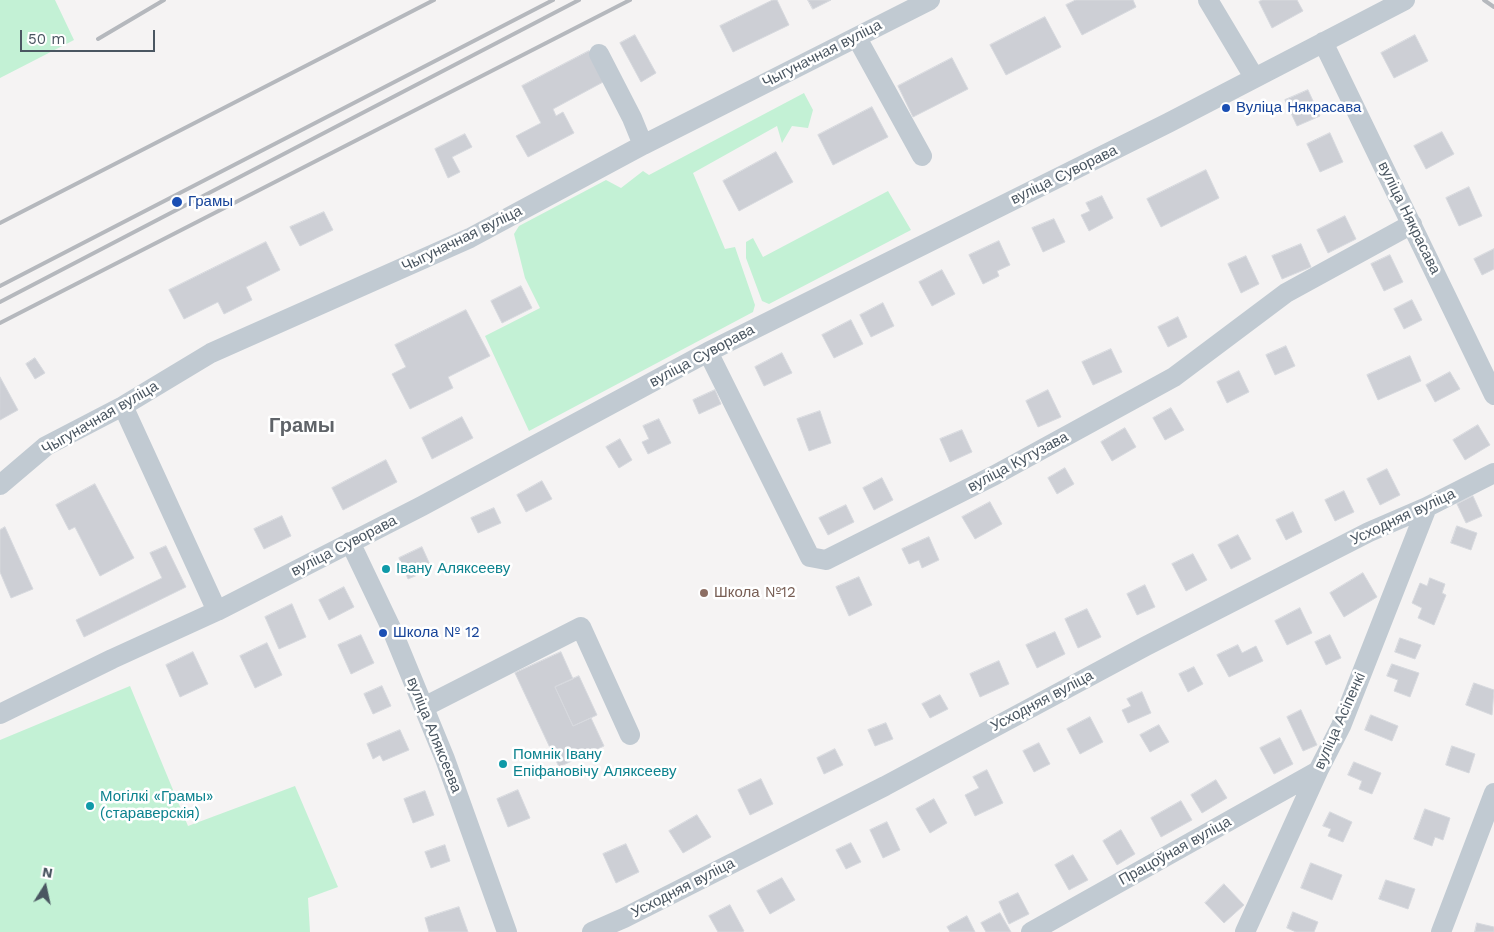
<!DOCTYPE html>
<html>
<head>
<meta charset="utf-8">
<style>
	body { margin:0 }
	#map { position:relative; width:1494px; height:932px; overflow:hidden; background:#f5f3f3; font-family:"Work Sans",sans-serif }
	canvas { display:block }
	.north { position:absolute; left:20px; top:862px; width:50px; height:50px; -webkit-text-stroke:4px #fff; paint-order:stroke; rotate:10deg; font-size:14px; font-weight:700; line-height:20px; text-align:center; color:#4a5661 }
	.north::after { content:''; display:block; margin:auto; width:18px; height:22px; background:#4a5661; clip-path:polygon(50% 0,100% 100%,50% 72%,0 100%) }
	.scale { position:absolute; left:20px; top:30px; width:135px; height:22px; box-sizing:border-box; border:2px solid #4a5661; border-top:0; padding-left:6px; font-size:15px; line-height:18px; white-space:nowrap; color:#4a5661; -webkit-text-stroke:4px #fff; paint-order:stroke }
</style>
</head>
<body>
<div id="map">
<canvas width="1494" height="932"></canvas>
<div class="north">N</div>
<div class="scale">50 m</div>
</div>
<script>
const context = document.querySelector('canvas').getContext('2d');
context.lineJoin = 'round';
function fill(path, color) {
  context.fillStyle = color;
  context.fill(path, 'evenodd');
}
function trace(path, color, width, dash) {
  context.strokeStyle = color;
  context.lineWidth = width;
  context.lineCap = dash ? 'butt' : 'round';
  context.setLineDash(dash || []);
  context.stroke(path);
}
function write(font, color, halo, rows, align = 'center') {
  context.font = font + ' "Work Sans",sans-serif';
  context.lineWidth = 5;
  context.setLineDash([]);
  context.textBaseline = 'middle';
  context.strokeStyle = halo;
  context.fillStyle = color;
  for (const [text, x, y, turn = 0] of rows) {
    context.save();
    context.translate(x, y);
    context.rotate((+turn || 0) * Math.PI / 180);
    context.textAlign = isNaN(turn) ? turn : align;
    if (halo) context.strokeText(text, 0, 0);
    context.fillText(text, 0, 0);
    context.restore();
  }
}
fill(new Path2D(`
	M0 0H55L74 40 0 78Z
	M804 93 813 110 808 128 792 126 782 143 777 126 693 173 725 249 735 247 755 305 753 312 529 431 485 336 540 308 525 278 514 234 519 226 606 180 621 188 643 171 649 175Z
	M888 191 911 230 769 304 762 301 746 258V242L753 238 763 257Z
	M130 686 188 826 295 786 338 887 308 898 310 932H0V740Z`), '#c3f1d5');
const building = new Path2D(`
	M773 0H777L789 25 733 52 720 26Z
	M808 0H831L813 9Z
	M1076 0H1133L1136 7 1082 35 1066 5Z
	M1262 0H1297L1303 11 1272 28 1259 2Z
	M1045 17 1061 47 1006 75 990 45Z
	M635 35 656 73 641 82 620 43Z
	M1415 35 1428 61 1394 78 1381 53Z
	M589 51 605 81 553 109 556 116 563 112 574 133 528 157 516 136 541 123 522 86Z
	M952 58 968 89 913 117 898 86Z
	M1308 90 1320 116 1297 126 1285 100Z
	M872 107 888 137 833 165 818 135Z
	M1442 132 1454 154 1426 169 1414 146Z
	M1330 133 1343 162 1320 172 1307 144Z
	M465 134 472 147 452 157 460 172 448 178 435 149Z
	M776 152 793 182 739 211 723 181Z
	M1206 170 1219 198 1161 227 1147 199Z
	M1469 187 1482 216 1459 226 1446 198Z
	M1102 196 1113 218 1089 231 1081 215 1090 211 1086 203Z
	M324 212 333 230 300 246 290 227Z
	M1345 216 1356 239 1328 253 1317 230Z
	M1054 219 1065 242 1043 252 1032 228Z
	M999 241 1010 265 997 271 999 276 983 284 969 255Z
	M266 242 280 270 246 287 252 300 224 314 218 302 184 319 169 290Z
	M1301 244 1311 267 1282 279 1272 256Z
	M1494 249V269L1482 275 1474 259Z
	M1390 255 1403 282 1384 291 1371 264Z
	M1246 256 1259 284 1241 293 1228 264Z
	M942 270 955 294 932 306 919 282Z
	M521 286 532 308 502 323 491 301Z
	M1412 300 1422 320 1404 329 1394 309Z
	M883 303 894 326 871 337 860 315Z
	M466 310 490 356 448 377 453 388 410 409 392 374 406 367 395 345Z
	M1178 317 1187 337 1168 347 1158 327Z
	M851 320 863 344 834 358 822 335Z
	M1286 346 1295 366 1275 375 1266 355Z
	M1111 349 1122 372 1093 385 1082 362Z
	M782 353 792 373 764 386 755 367Z
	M1410 356 1421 381 1378 400 1367 375Z
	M35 358 45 373 35 379 26 364Z
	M1239 371 1249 392 1227 403 1217 382Z
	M1450 372 1460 389 1435 402 1426 385Z
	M0 377 18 410 0 420Z
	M715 390 721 404 699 414 693 400Z
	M1048 390 1061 417 1038 427 1026 401Z
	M1171 408 1184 430 1165 440 1153 418Z
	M820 411 831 443 809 451 797 419Z
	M462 417 473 438 432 459 422 438Z
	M659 419 671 443 648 454 642 442 649 439 643 426Z
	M1478 425 1490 445 1465 460 1453 440Z
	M1125 428 1136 447 1112 461 1101 442Z
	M962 430 972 452 950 462 940 439Z
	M620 439 632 460 619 468 606 447Z
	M386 460 397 482 343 510 332 488Z
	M1065 468 1074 484 1057 494 1048 478Z
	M1387 469 1400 495 1380 505 1367 479Z
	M882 478 893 500 874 510 863 488Z
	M542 481 552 499 526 512 517 495Z
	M95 484 134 558 100 576 75 527 69 530 56 505Z
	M1344 491 1354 512 1335 521 1325 500Z
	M1473 496 1482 516 1466 523 1457 504Z
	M990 502 1002 524 975 539 962 517Z
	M846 505 854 522 828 535 819 518Z
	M494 508 501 523 478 533 471 518Z
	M1293 512 1302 532 1286 540 1276 520Z
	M282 516 291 536 264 549 254 529Z
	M1457 526 1477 533 1471 550 1451 543Z
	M5 527 33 589 11 598 0 572V530Z
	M1238 535 1251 559 1231 569 1218 545Z
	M929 537 939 560 922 568 919 560 909 564 902 549Z
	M166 546 186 587 84 637 76 620 162 578 150 553Z
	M422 547 432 569 408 579 399 558Z
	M1193 554 1207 580 1186 591 1172 564Z
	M1363 573 1377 597 1344 617 1330 593Z
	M859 577 872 605 849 616 836 587Z
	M1430 578 1445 584 1442 593 1446 595 1434 625 1418 618 1422 608 1412 603 1420 583 1427 586Z
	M1145 585 1155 607 1137 615 1127 594Z
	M344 587 354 607 329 620 319 600Z
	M292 604 306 637 279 649 265 617Z
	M1300 608 1312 633 1287 645 1275 621Z
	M1087 609 1101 637 1078 648 1065 619Z
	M1055 632 1065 654 1037 668 1026 645Z
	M361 635 374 663 351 674 338 645Z
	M1330 635 1341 658 1326 665 1315 642Z
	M1400 638 1421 645 1415 659 1395 652Z
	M267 643 282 675 255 688 240 656Z
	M1238 645 1242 653 1256 646 1263 661 1229 677 1217 655Z
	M193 652 208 684 180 697 166 665Z
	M561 652 573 679 555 687 573 726 591 718 604 746 559 767 515 673Z
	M999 661 1009 684 980 697 970 674Z
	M1392 664 1419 673 1410 697 1394 691 1398 680 1387 676Z
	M1194 667 1203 684 1188 692 1179 674Z
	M579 676 597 715 573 726 555 687Z
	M1474 683 1494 690 1492 715 1466 705Z
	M382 686 391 706 373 714 364 694Z
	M1142 692 1151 713 1128 723 1122 710 1131 706 1127 699Z
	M940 695 948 709 930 718 922 704Z
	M1301 710 1317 745 1303 751 1287 717Z
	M1371 715 1398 726 1392 741 1365 730Z
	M1090 717 1103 742 1080 754 1067 729Z
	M886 723 893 739 875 746 868 730Z
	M1159 725 1169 742 1150 752 1140 735Z
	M400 730 409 750 383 761 380 755 373 759 367 744Z
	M1280 738 1293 764 1274 774 1260 748Z
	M1039 743 1050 764 1034 772 1023 751Z
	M1452 746 1475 754 1469 773 1446 765Z
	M835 749 843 765 824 774 817 758Z
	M1354 762 1381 773 1372 794 1359 789 1362 781 1348 775Z
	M987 770 1003 803 975 816 965 795 979 788 973 777Z
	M761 779 773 804 750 815 738 790Z
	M1216 780 1227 798 1202 813 1191 795Z
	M518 790 530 818 508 827 497 799Z
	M425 791 434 815 413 823 404 799Z
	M934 799 947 823 930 833 916 809Z
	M1181 801 1192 820 1161 837 1151 818Z
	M1425 809 1450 818 1443 840 1435 837 1432 846 1414 839Z
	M1330 812 1352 822 1343 842 1328 836 1331 829 1323 826Z
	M697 815 711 837 683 853 669 831Z
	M887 822 900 850 883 858 870 830Z
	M1121 830 1135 854 1117 865 1103 841Z
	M851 843 861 862 846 869 836 850Z
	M626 844 639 872 616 883 603 854Z
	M445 845 450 861 431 868 425 852Z
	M1073 855 1088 880 1069 890 1055 865Z
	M1311 863 1342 875 1332 900 1301 888Z
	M782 878 795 900 770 914 757 891Z
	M1386 880 1415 889 1408 909 1379 899Z
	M1224 884 1244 905 1224 923 1205 903Z
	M1018 893 1029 914 1009 924 999 902Z
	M730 905 744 931 742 932H718L709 916Z
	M459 907 468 932H429L425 918Z
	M1293 912 1318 922 1314 932H1296L1287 928Z
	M1000 913 1011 932H986L981 923Z
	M967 916 975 932H950L947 927Z
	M1477 923 1494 927V932H1475Z`);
fill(building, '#cdcfd5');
trace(building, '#d7d9de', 1);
trace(new Path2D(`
	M1208 0 1254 77
	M857 38 922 156
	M1323 42 1494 395
	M599 54 632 118 643 145
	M708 352 810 557 826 560 995 475 1174 377 1286 293 1412 224
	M123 406 217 611
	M0 485 46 446 123 406 211 353 470 238 643 145 930 0
	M350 542 392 630 445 759 507 932
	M424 707 581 627 630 735
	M0 714 112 659 217 611 422 506 708 352 1168 123 1405 0
	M592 932 624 918 885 786 1146 646 1369 532 1427 507 1494 473
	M1031 932 1318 771
	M1245 932 1318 771 1341 726 1427 507
	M1441 932 1494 793`), '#c1cad2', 20);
trace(new Path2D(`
	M1484 0 1494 7
	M98 39 164 0
	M0 223 434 0
	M0 286 553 0
	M0 302 579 0
	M0 323 630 0`), '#b5b8bd', 4);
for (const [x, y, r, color] of [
	[1226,108,5,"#1a4fb4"],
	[177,202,6,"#1a4fb4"],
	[386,569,5,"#0f9aa8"],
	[704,593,5,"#8d6e63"],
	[383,633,5,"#1a4fb4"],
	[503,764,5,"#0f9aa8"],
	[90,806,5,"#0f9aa8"]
]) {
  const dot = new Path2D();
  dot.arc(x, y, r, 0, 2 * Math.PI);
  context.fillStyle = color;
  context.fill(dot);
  trace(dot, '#fff', 2);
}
write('15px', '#4a5661', '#fff', [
	["Чыгуначная вуліца",822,54,-27],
	["вуліца Суворава",1064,175,-26],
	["вуліца Някрасава",1409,218,64],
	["Чыгуначная вуліца",462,239,-26],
	["вуліца Суворава",702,356,-28],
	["Чыгуначная вуліца",100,418,-30],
	["вуліца Кутузава",1018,462,-28],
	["Усходняя вуліца",1403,517,-25],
	["вуліца Суворава",344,546,-27],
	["Усходняя вуліца",1042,701,-28],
	["вуліца Асіпенкі",1340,721,-66],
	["вуліца Аляксеева",434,735,68],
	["Працоўная вуліца",1175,851,-29],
	["Усходняя вуліца",683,888,-27]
]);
write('15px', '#164399', '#fff', [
	["Вуліца Някрасава",1236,108],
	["Грамы",188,202],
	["Школа № 12",393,633]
], 'left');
write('15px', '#0d838f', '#fff', [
	["Івану Аляксееву",396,569],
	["Помнік Івану",513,755],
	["Епіфановічу Аляксееву",513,772],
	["Могілкі «Грамы»",100,797],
	["(стараверскія)",100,814]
], 'left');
write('15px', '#785e54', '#fff', [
	["Школа №12",714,593]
], 'left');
write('bold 20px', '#5f6368', '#fff', [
	["Грамы",302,426]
]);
</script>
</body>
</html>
